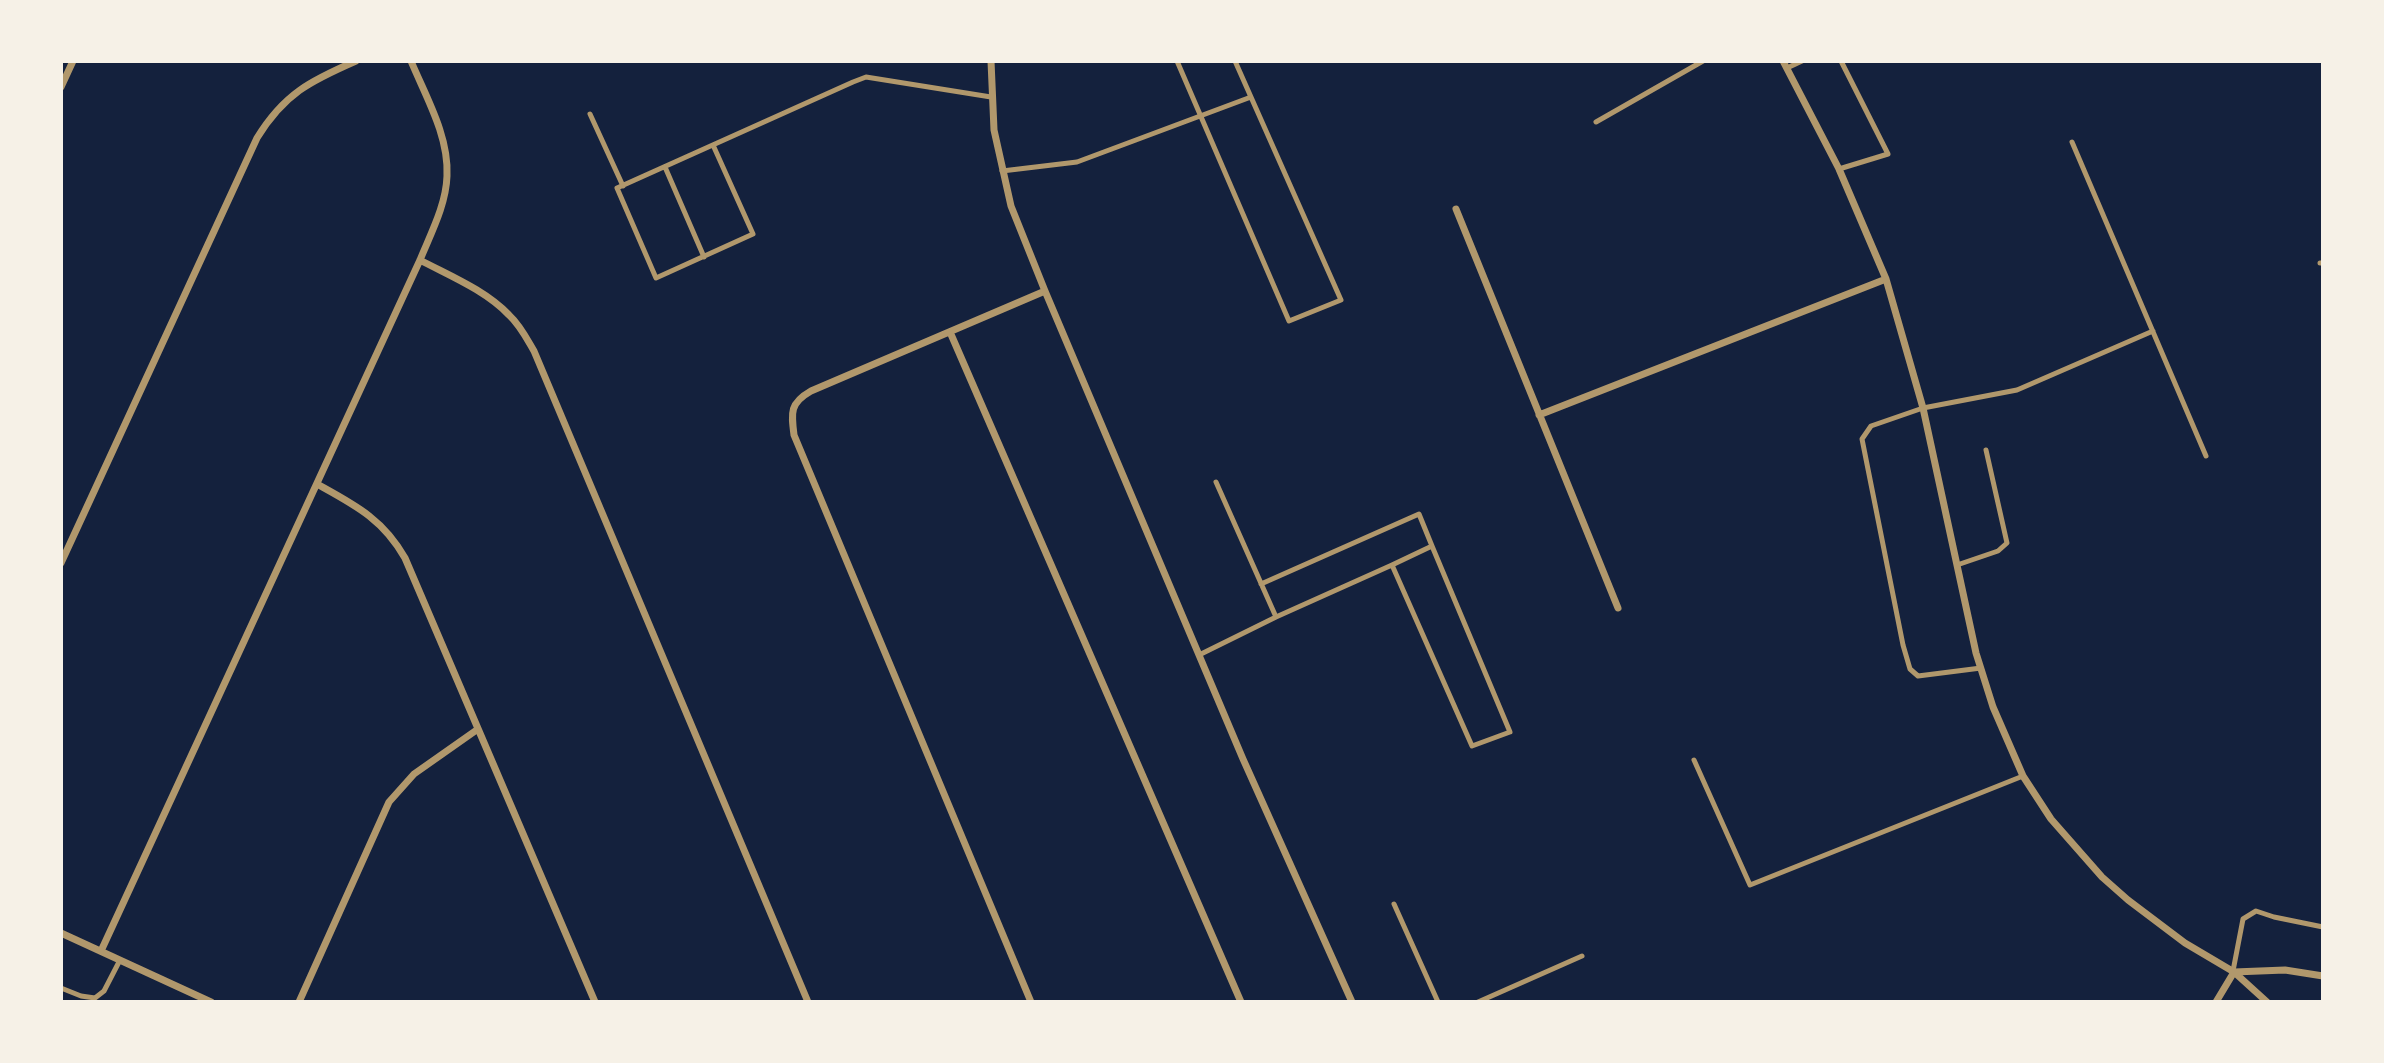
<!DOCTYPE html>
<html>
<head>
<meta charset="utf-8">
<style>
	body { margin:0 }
	#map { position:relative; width:2384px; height:1063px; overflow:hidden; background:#14213d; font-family:Ubuntu,sans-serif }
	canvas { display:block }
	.frame { position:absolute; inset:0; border:63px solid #f6f1e7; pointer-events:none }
</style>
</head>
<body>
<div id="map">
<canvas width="2384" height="1063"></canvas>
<div class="frame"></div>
</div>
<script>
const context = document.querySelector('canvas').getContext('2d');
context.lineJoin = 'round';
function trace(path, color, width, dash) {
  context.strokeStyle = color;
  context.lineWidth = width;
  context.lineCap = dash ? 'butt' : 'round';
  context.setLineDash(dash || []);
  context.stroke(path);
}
trace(new Path2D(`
	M1177 61 1289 321 1341 300 1235 61
	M1787 68 1802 61
	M590 114 623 186
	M1596 122 1703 61
	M2072 142 2206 456
	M713 145 753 234 656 278 617 188 853 82 866 77 991 97
	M665 167 704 257
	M1839 169 1888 154 1841 61
	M1002 171 1077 162 1251 97
	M2320 263H2323
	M1216 482 1276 617
	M1957 565 1998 551 2007 543 1986 450
	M1261 584 1419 514 1432 546
	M1199 655 1276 617 1392 565 1472 746 1510 732 1432 546 1392 565
	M1981 668 1918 676 1910 669 1903 645 1862 439 1871 426 1923 408 2017 390 2153 331
	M1694 760 1750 885 2023 776
	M1394 904 1438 1002
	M2233 971 2243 919 2256 911 2274 917 2323 927
	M61 988 81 996 95 998 104 991 120 960
	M1478 1002 1582 956`), '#b1986c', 5);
trace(new Path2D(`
	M991 61 994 130 1011 206 1045 291 1243 759 1352 1002
	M1783 61 1839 169 1886 279 1923 408 1976 653 1993 707 2023 776 2051 819 2102 877 2128 900 2185 943 2234 972 2267 1002
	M61 87 73 61
	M1456 209 1618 608
	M420 260C450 276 485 290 509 315 520 325 527 339 534 351L808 1002
	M950 332 1241 1002
	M1539 415 1886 279
	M317 484C355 505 383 519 405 558L595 1002
	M61 563 257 138C284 94 310 81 356 61
	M61 933 211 1002
	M101 951 420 260C431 233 446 205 447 176 449 136 426 97 411 61
	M2234 972 2285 970 2323 976
	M299 1002 389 802 414 774 478 729
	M1031 1002 794 435C791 412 790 403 811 391L1045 291
	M2216 1002 2234 972`), '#b1986c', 7);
</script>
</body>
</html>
